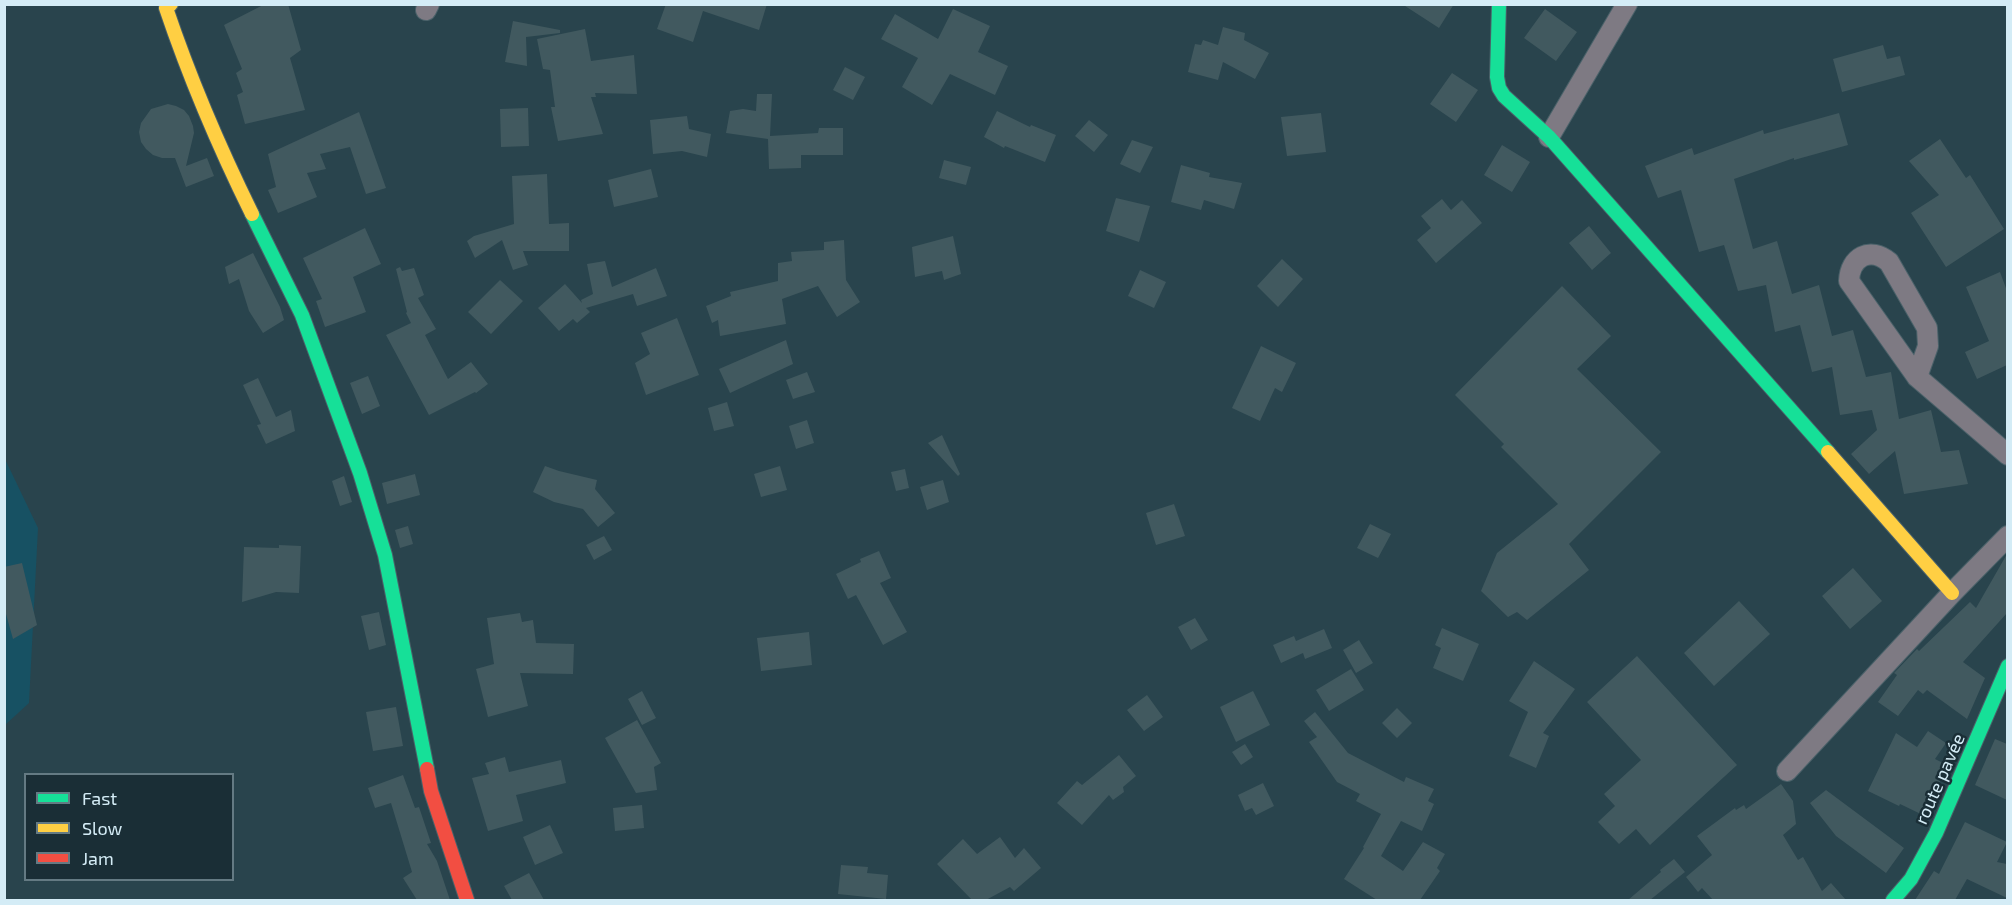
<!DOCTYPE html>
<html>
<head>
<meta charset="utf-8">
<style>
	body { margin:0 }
	#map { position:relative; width:2012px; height:905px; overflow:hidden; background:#29444d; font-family:"Exo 2",sans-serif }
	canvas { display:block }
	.frame { position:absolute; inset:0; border:6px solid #d4ecf6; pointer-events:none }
	.legend { position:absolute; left:24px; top:773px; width:210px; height:108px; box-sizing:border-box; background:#1a2e36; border:2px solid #647a83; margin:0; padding:8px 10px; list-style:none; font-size:18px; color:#d4ecf6 }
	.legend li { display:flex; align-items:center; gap:12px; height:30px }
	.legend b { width:30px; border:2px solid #647a83 }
</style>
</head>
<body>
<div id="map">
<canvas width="2012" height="905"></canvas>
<div class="frame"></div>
<ul class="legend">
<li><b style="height:8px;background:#16e098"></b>Fast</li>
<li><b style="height:8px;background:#ffcf43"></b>Slow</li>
<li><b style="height:8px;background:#f24e42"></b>Jam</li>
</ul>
</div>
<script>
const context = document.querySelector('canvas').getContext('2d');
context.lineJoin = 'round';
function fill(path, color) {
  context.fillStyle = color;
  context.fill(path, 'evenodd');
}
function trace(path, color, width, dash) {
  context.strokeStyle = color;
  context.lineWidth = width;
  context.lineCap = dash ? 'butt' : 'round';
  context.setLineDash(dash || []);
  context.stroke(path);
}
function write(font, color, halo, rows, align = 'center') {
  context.font = font + ' "Exo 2",sans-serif';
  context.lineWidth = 5;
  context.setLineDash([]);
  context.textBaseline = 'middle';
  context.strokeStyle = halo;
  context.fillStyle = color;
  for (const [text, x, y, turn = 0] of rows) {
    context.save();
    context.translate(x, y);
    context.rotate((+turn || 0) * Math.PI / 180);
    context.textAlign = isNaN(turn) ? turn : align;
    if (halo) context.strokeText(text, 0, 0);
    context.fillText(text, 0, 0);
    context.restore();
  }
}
fill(new Path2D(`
	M4 457 38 528 29 703 5 725Z`), '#175163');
fill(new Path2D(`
	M265 4H288L301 50 290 58 305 110 245 124 237 95 243 92 236 73 242 69 224 25Z
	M666 4H767L759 30 703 11 693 42 657 29Z
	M1402 4H1454L1439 28Z
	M953 9 990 26 978 52 1008 66 995 95 950 74 932 105 902 87 918 58 881 39 895 14 938 39Z
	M1545 9 1577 32 1556 61 1524 38Z
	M513 21 560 30V33L526 37 527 66 505 62Z
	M1223 27 1245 33 1244 40 1269 53 1255 79 1223 62 1218 80 1188 72 1195 44 1201 45 1203 40 1218 45Z
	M585 29 591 61 634 55 637 94 595 93 596 97H591L603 134 558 141 551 107H555L550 70 543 69 537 39Z
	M1883 45 1887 59 1900 56 1905 75 1842 92 1833 59Z
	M845 67 865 77 853 100 833 90Z
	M1452 73 1478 90 1456 122 1430 104Z
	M757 94H772L770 136 818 133 819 128H843V155H801V168L769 169 768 139 726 133 730 111 743 109 756 111Z
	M168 104 176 106 184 110 189 116 193 126 194 133 186 166 207 158 214 176 186 187 175 158H162L153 155 146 149 141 142 139 132 141 123 151 109Z
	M528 108 529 146 501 147 500 109Z
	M997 111 1030 127 1031 125 1056 135 1045 162 1005 146 1004 148 984 137Z
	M359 112 386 188 366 194 350 147 320 154 326 169 307 173 317 197 278 213 268 190 276 187 268 154Z
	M1321 113 1326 152 1287 156 1281 117Z
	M1839 113 1848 145 1794 160V158L1734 179 1753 249 1777 241 1792 294 1819 285 1832 336 1853 330 1866 377 1891 372 1899 419 1931 410 1941 452 1959 450 1968 484 1904 494 1895 451 1869 474 1851 454 1877 430 1872 410 1840 415 1832 367 1812 372 1800 325 1775 332 1766 285 1738 291 1724 245 1699 252 1681 190 1658 198 1645 166 1692 148 1694 155 1763 130 1764 134Z
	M687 116 689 129 711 134 707 157 682 151 653 154 650 120Z
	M1089 120 1108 135 1094 152 1075 136Z
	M1940 139 1966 178 1970 175 2004 229 1946 267 1911 213 1939 195 1909 161Z
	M1132 140 1153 147 1140 173 1120 164Z
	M1502 145 1530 162 1512 192 1484 175Z
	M944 160 971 167 966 185 939 178Z
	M1181 165 1210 173 1209 177 1242 183 1234 209 1204 200 1201 210 1171 202Z
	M651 169 658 197 614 207 608 180Z
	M547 174 549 224 569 223V251H523L528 265 513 270 502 240 475 258 467 241 474 236 514 224 512 176Z
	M1116 198 1150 206 1139 242 1106 231Z
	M1442 199 1451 210 1462 200 1482 223 1436 263 1417 240 1431 228 1421 216Z
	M1589 226 1611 253 1592 270 1569 243Z
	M365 228 381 264 353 277 366 312 325 327 316 301 322 299 303 258Z
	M953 236 961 274 944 280 942 271 915 277 912 247Z
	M844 240 846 280 860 302 837 317 818 286 782 299 786 324 720 336 718 320 712 323 706 306 731 296 730 292 778 281V263L792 261 791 252 824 250V242Z
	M253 253 280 307 284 320 263 333 249 311 239 279 229 284 225 267Z
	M1282 259 1303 279 1278 307 1257 286Z
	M605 261 612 287 656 268 667 296 637 306 633 294 586 308 590 312 577 323 573 319 559 331 538 308 565 284 582 303 581 300 593 294 587 264Z
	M400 267 402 271 414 268 424 295 418 298 436 329 425 335 448 379 471 362 488 384 476 393 475 392 429 415 386 335 411 323 406 313 407 312 396 269Z
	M1140 270 1166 282 1154 308 1128 296Z
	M2000 272 2007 291V365L1977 379 1965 352 1989 341 1966 287Z
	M500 280 523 301 491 334 468 312Z
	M1562 286 1611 336 1577 369 1661 452 1569 544 1589 570 1527 620 1517 612 1508 617 1481 591 1497 553 1558 504 1501 447 1504 444 1455 395Z
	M677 318 699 375 646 395 635 363 650 354 641 333Z
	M786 340 793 364 730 393 719 369Z
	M1261 346 1296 363 1282 392 1275 388 1260 421 1232 408Z
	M807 372 815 392 793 399 786 380Z
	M368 376 380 406 362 414 350 383Z
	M258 378 276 417 291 410 295 431 266 444 257 425 261 424 243 385Z
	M727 402 734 426 714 431 708 408Z
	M807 420 814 443 796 449 789 426Z
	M942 435 960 474 958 476 928 443Z
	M545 466 559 471 597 480 595 489 615 513 598 527 583 509 554 502 533 492Z
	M780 466 787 490 761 497 754 474Z
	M905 469 909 488 896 491 891 472Z
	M415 474 420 495 387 504 382 483Z
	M344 476 352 502 340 506 332 481Z
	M943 480 949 502 927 510 920 487Z
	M1174 504 1185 536 1156 545 1146 513Z
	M1370 524 1391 534 1378 558 1357 548Z
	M408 526 413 544 400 548 395 530Z
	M604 536 612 550 594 560 586 545Z
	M279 545 301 546 299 593 276 592 242 602 244 547 279 548Z
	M879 551 891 578 880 583 907 632 883 645 856 595 848 599 836 574 861 562 860 559Z
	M2007 554V613L1963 662 1985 678 1967 719 1927 690 1923 694 1918 690 1898 716 1878 702 1897 675 1894 673 1917 649 1919 651 1970 602 1976 608Z
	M22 563 37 625 13 639 4 607V567Z
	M1853 568 1882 601 1850 629 1822 596Z
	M1739 601 1770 634 1714 686 1684 653Z
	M379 612 386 645 369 650 361 616Z
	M520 613 522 622 533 620 536 643 574 644 573 674 520 673 528 706 488 717 476 669 494 664 487 618Z
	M1195 618 1208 640 1191 650 1178 627Z
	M1442 628 1479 644 1463 681 1433 668 1441 648 1435 645Z
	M1324 629 1332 648 1305 659 1303 653 1281 663 1273 645 1294 636 1296 641Z
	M809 632 812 665 761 671 757 638Z
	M1359 640 1373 663 1356 673 1343 650Z
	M1637 656 1737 765 1650 845 1636 829 1619 844 1598 822 1615 806 1604 794 1641 760 1587 702Z
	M1534 661 1575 689 1543 733 1549 736 1536 768 1509 756 1528 712 1509 701Z
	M1351 669 1364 690 1329 711 1316 690Z
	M642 691 656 718 642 725 628 699Z
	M1253 691 1270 725 1236 742 1220 707Z
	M1147 695 1163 717 1144 731 1127 710Z
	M396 707 403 746 373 751 366 712Z
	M1397 708 1412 723 1397 738 1382 723Z
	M1315 712 1348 753 1404 782 1406 777 1434 789 1428 801 1434 804 1422 831 1401 821 1381 856 1403 871 1423 842 1445 854 1437 868 1440 871 1420 900H1377L1344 879 1364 848 1363 847 1381 814 1356 801 1360 794 1337 782 1309 742 1317 737 1304 721Z
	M637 720 661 763 654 767 657 790 636 793 605 738Z
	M1928 731 1946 743 1935 759 1947 765 1925 816 1900 804 1899 806 1868 791 1896 733 1917 747Z
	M1995 739 2007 744V800L1975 785Z
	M1245 744 1253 757 1241 765 1232 752Z
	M1119 755 1136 776 1123 787 1124 792 1113 800 1109 795 1082 825 1057 803 1077 781 1082 785Z
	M505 757 509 772 561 760 566 783 516 795 523 821 488 831 472 778 489 774 485 763Z
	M403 775 415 808 419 807 431 843 427 844 437 861 450 900H417L403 878 412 872 391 803 375 808 368 788Z
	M1263 783 1274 806 1256 815 1252 808 1245 811 1238 795Z
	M1781 784 1793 801 1796 824 1783 835 1798 860 1803 857 1822 891 1831 883 1846 900H1713L1702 888 1698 892 1686 877 1712 855 1697 836 1735 808 1736 810 1744 805 1746 809Z
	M1826 790 1904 848 1886 873 1836 836 1810 803Z
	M642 805 644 828 615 831 613 808Z
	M1965 822 2007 842 1997 862 2007 864V898L1967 879 1955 900H1915L1934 871 1939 874Z
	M550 825 563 853 535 865 523 837Z
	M1000 837 1015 858 1024 848 1041 868 1014 891 1010 887 986 900H972L937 864 963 839 977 854Z
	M1674 859 1685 872 1650 900H1628L1661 872 1660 870Z
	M841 865 868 867 867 873 888 875 886 899 838 894Z
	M529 873 544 900H512L504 886Z`), '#41595f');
const street = new Path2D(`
	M426 10 429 4
	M1549 137 1627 4
	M1917 377 1928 346 1927 328 1889 262C1870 246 1850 257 1849 281L1917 377 2008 455
	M1787 771 1952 593 2008 536`);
const fast = new Path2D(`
	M1499 4 1497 77 1499 88 1504 96 1549 137 1828 452
	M252 214 302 315 360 473 385 555 427 769
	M1893 900 1911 879 1936 833 2008 666`);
const slow = new Path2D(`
	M171 4 166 8C190 79 219 147 252 214
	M1828 452 1952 593`);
const jam = new Path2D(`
	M427 769 431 791 467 900`);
trace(street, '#4a6169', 22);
trace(fast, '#4a6169', 16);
trace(slow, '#4a6169', 16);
trace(jam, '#4a6169', 16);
trace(street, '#7e7a83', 20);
trace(fast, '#16e098', 14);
trace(slow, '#ffcf43', 14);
trace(jam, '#f24e42', 14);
write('18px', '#d4ecf6', '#1a2e36', [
	["route pavée",1940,779,-66]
]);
</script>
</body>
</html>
